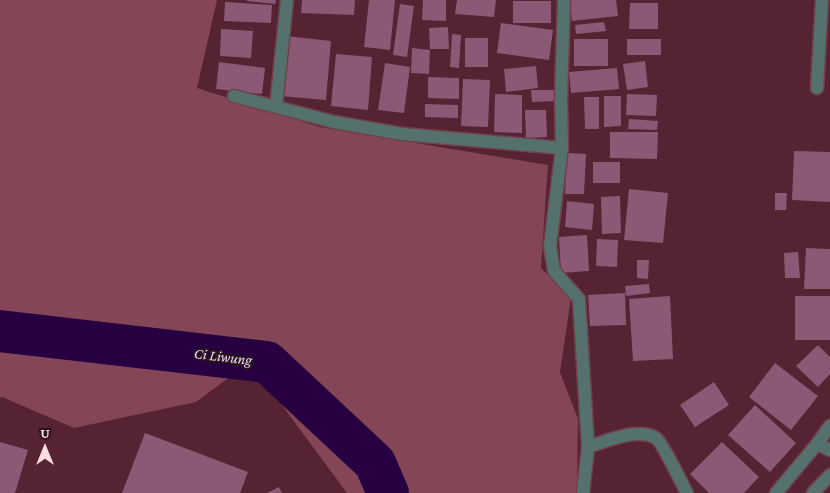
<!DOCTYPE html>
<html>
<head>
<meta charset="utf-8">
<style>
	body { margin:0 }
	#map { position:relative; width:830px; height:493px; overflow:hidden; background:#552331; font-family:"Crimson Pro",serif }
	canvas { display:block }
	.north { position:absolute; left:20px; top:423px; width:50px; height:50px; -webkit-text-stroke:4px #2c151b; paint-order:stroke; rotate:0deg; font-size:14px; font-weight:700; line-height:20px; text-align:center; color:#fddce2 }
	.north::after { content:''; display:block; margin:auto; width:18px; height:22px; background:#fddce2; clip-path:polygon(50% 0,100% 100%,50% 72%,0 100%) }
</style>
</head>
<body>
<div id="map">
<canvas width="830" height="493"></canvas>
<div class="north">U</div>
</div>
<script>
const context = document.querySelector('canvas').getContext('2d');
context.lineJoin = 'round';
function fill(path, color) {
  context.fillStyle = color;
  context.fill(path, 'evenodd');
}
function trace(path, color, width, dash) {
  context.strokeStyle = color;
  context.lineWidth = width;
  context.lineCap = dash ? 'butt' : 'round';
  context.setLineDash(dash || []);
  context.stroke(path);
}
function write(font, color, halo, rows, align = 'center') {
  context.font = font + ' "Crimson Pro",serif';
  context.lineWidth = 4;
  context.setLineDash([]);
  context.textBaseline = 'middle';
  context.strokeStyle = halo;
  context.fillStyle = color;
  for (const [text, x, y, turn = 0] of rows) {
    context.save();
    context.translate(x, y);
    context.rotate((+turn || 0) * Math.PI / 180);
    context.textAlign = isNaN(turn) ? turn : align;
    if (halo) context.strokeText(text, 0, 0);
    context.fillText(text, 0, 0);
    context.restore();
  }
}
fill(new Path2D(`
	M0 0H217L197 88 320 127 548 165 541 268 571 298 560 372 578 419 577 493H347L250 362 196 402 74 428 2 397 0 398Z`), '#844656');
trace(new Path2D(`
	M0 331 267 362 375 463 388 493`), '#270042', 42);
fill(new Path2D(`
	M247 0H276L275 4 247 1Z
	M302 0H355L354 15 301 13Z
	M369 0H395L390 50 364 47Z
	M423 0H446V21L422 20Z
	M457 0H496L494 17 455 14Z
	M570 0H616L618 16 572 21Z
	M513 1H551V23H513Z
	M225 2 272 5 271 23 224 21Z
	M630 3H658V29H629Z
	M400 4 414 6 407 57 393 55Z
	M604 22 606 31 576 34 575 25Z
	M501 23 553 30 549 60 497 53Z
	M448 27 449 49H430L429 28Z
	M221 29 253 31 251 58 220 56Z
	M452 34 461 35 459 68 450 67Z
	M286 36 331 41 326 100 280 96Z
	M465 38H488V67H465Z
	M574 39H608V66H574Z
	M627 39H661V55H627Z
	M412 48 430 50 429 74 411 73Z
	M336 54 372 57 368 110 331 106Z
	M645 61 648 87 627 90 623 64Z
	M219 62 265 68 262 94 216 89Z
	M385 63 410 67 404 113 378 110Z
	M536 66 538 88 506 92 504 69Z
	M617 68 619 89 571 93 569 72Z
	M428 77 459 78V99L428 98Z
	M463 79 490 80 488 127 461 126Z
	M531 90H554L555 101 532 102Z
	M495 94 522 95V133L494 132Z
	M627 94 657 95 656 116 626 115Z
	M604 96H621V126L604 127Z
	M584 97H599V129H585Z
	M425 104 458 105V118L425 117Z
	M525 110H546L547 137 526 138Z
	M629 119 658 121 657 130 628 129Z
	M610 132H658L657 159 610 158Z
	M794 151 830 152V202L792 200Z
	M567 153 586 154 584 194H565Z
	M593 162H620V183H593Z
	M629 189 668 193 663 243 624 240Z
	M775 193H787L786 210H775Z
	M620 196 621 233 602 234 601 197Z
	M567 201 594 204 592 230 565 227Z
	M587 235 589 271 561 273 559 237Z
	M597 239 618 240 617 267 596 266Z
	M806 248 830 249V289H804Z
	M798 252 800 278H785L784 253Z
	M637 260H649L648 279 637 278Z
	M649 284 650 293 626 296 625 286Z
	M625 293 626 325 590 326 588 295Z
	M670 296 673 359 633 361 629 299Z
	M795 296H830V340H795Z
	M818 345 830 357V374L818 387 796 366Z
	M775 363 818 396 791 430 749 397Z
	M714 382 729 405 695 427 680 405Z
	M755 405 796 443 770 472 728 435Z
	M145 433 248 472 240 493H122Z
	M0 442 28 450 15 493H0Z
	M722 442 759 477 744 493H709L690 474Z
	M279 487 282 493H267Z`), '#8b5976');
const street = new Path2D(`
	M564 0 561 98 562 148 550 246 554 271 579 299 588 447 583 493
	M817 88 822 0
	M234 96 334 122 402 134 562 148
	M276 107 287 0
	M817 444 830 450
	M588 447C606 441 639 427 656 438 662 442 682 484 687 493
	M776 493 817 444 830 426
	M813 493 830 475`);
trace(street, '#70414d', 15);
trace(street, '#54716d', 12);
write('italic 15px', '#e7d5fe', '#2c151b', [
	["Ci Liwung",223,357,7]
]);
</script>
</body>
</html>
